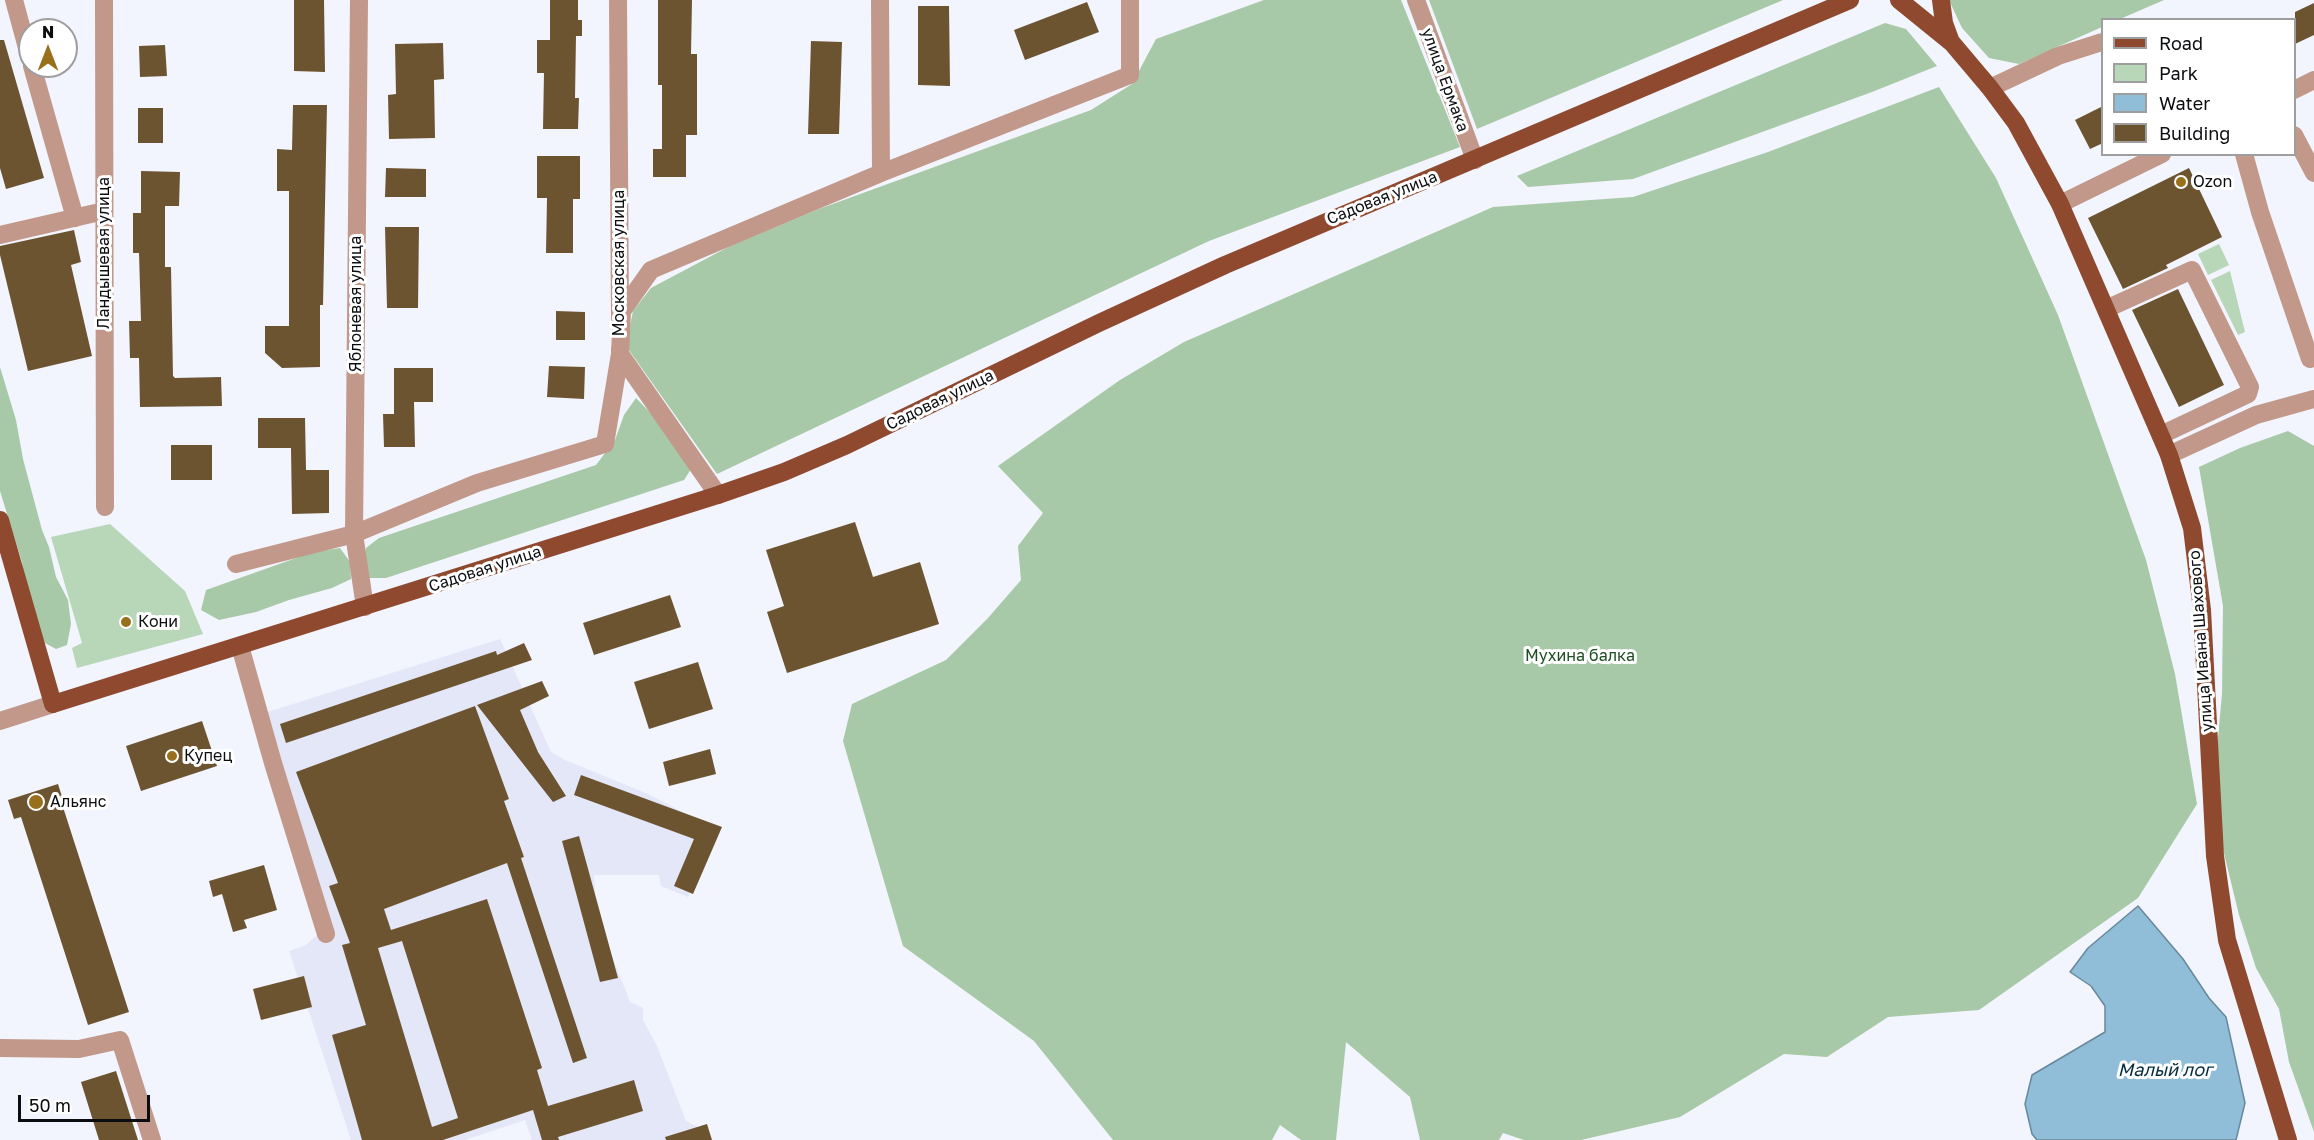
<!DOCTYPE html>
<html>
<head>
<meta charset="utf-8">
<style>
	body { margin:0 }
	#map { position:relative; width:2314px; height:1140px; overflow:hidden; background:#f2f4fe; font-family:"Golos Text",sans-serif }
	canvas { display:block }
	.legend { position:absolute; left:2101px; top:18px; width:195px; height:138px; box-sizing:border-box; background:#fff; border:2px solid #9e9e9f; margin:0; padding:8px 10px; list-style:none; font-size:18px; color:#0c0d10 }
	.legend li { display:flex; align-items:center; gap:12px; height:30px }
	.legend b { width:30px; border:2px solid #9e9e9f }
	.north { position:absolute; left:18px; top:18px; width:60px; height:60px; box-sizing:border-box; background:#fff; border:2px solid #9e9e9f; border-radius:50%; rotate:0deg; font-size:16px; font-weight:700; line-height:24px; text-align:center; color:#0c0d10 }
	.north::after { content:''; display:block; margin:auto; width:21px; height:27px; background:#98701b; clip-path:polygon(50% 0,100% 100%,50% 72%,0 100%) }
	.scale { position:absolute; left:18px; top:1095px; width:132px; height:27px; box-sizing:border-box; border:3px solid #0c0d10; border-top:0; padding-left:8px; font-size:18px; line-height:21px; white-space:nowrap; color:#0c0d10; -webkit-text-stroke:4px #fff; paint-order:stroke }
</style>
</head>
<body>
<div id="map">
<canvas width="2314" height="1140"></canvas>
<ul class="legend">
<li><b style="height:8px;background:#8f492f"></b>Road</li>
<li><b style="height:16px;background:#b8d6b8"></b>Park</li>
<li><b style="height:16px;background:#90bdd7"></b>Water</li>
<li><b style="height:16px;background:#6d5431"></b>Building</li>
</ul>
<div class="north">N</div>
<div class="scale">50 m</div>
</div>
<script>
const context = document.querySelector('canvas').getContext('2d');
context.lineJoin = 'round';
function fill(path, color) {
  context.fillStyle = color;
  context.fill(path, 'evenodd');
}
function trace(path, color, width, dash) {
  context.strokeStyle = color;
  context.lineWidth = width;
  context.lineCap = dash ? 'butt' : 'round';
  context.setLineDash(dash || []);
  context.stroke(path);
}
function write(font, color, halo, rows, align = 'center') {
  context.font = font + ' "Golos Text",sans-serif';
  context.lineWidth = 6;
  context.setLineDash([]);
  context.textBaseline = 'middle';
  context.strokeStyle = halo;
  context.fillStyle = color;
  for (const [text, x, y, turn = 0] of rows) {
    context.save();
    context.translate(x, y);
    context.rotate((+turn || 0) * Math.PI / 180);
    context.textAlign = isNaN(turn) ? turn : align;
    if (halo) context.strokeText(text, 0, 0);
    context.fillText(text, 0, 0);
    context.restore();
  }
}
fill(new Path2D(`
	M500 639 551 752 565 760 648 794 716 829 688 897 661 886 659 875H594L597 917 630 1002 643 1008V1020L657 1046 686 1121 706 1131 711 1140H532L525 1120 465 1140H351L289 951 306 945 329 924 258 715Z`), '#e3e7f8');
fill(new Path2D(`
	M2219 244 2229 265 2208 275 2198 254Z
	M2230 271 2245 332 2238 335 2211 280Z
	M110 524 185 591 203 634 77 668 72 648 82 643 51 537Z`), '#b8d6b8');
fill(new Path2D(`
	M1264 0H1401L1460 147 1209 241 717 474 626 346 633 311 651 288 732 245 819 209 1091 110 1132 84 1156 39Z
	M1429 0H1783L1477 129Z
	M1949 0H2164L2120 19 2102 20V27L2019 64 1989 58 1962 28Z
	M1885 23 1906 29 1937 66 1872 92 1633 179 1528 187 1517 176Z
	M1939 87 1996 178 2058 315 2146 560 2175 674 2197 804 2138 898 1979 1010 1888 1017 1827 1057 1784 1054 1680 1117 1581 1140H1524L1503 1133 1499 1140H1420L1410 1097 1346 1042 1336 1140H1301L1280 1125 1272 1140H1113L1034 1041 903 946 843 741 852 704 946 660 988 618 1021 580 1018 546 1043 513 998 466 1120 380 1184 342 1493 207 1633 197 1768 152Z
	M0 367 16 420 23 459 42 530 49 547 56 577 68 600 71 624 67 645 56 649 45 643 35 620 26 591 22 562 0 491Z
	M636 398 666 429 693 466 684 480 386 578H366L363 563 366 548 379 538 596 465 615 440 624 415Z
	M2288 431 2314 446V1132L2289 1062 2279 1009 2256 968 2239 915 2212 804 2222 694 2223 606 2199 467 2240 448Z
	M340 548 350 562 351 579 332 588 289 600 256 612 219 620 201 610 206 590 313 552Z`), '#a7c9a7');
const water = new Path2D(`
	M2138 906 2183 959 2209 998 2226 1017 2245 1103 2236 1140H2037L2032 1134 2025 1104 2032 1075 2105 1032V1006L2091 986 2070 972 2088 948Z`);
fill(water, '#90bdd7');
trace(water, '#68889b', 1.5);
fill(new Path2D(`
	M294 0H324L325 72 294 71Z
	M550 0H578V20H582V36H576L575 98H579L578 129H543L544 73H537V40H550Z
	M658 0H692L691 54H697V135H686V177H653V149H662V85H658Z
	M1087 2 1099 32 1025 60 1014 30Z
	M2314 3V35L2295 44V12Z
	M918 6H949L950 86 918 85Z
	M0 40H4L44 178 6 189 0 168Z
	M811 41 842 42 839 134H808Z
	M443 43 444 79 434 80 435 138 389 139 388 95 396 94 395 44Z
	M165 45 167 76 140 77 139 46Z
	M293 105H327L323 305H320V367L282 368 265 353V326H289V191H277V149L292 150Z
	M2103 106V143L2090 149 2075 120Z
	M138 108H163V143H138Z
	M537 156H580V199H573V253H546L547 198H537Z
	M386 168 426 169V197H385Z
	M2189 168 2222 237 2166 265 2168 268 2123 289 2088 218Z
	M141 171 180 172 179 206H165V267H171L173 376 175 378 221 377 222 406 140 407 139 358H130L129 321H141L139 253H133V213H141Z
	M385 227H419L418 308H387Z
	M74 230 81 262 71 265 92 356 28 371 0 255V246Z
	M2178 289 2224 385 2179 407 2132 310Z
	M556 311 585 312V340H556Z
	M549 366 585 367 584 399 547 397Z
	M394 368H433V402H414L415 447H384L383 414H394Z
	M258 418H305L306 470H329V513L292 514 291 448H258Z
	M171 445H212V480H171Z
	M855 522 873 577 920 562 939 624 787 673 767 612 784 606 766 550Z
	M670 595 681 627 594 655 583 623Z
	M524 643 532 660 286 743 280 724 496 651 497 655Z
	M698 662 713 709 649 729 634 682Z
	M542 681 549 696 520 710 538 752 566 796 553 802 477 705Z
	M475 706 509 799 504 801 524 857 521 858 587 1058 573 1063 507 863 384 909 391 930 487 899 542 1068 537 1070 548 1106 634 1080 643 1111 558 1137 559 1140H542L533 1110 443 1140H362L332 1035 366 1025 342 945 350 943 329 886 338 883 296 772ZM402 941 458 1118 432 1127 378 948Z
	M202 721 217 766 141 791 126 746Z
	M710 749 716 774 669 786 663 762Z
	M581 775 722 827 693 894 674 886 694 839 574 795Z
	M58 784 64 803 62 804 129 1012 88 1025 21 817 14 819 8 800Z
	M579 836 618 978 600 982 562 841Z
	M264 865 277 910 244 920 247 928 233 932 222 894 213 897 209 881Z
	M304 976 312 1007 261 1020 253 989Z
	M116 1071 138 1140H99L81 1082Z
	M707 1124 712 1140H666L665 1137Z`), '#6d5431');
trace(new Path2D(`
	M14 0 30 59
	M104 0 105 507
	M359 0 354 534 365 607
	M618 0 620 318
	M880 0 881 173
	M1416 0 1475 160
	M32 66 75 218
	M1990 88 2058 56 2102 42
	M2294 90 2314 80
	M2294 135 2314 173
	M2244 154 2260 212 2310 359
	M2060 204 2162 154
	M0 235 104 211
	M2106 309 2192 270 2250 387 2248 394 2161 435
	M620 348V354L718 495
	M2169 455 2256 415 2314 399
	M236 564 354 534 477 483 605 444 620 354 622 311 651 270 881 173 1130 75V0
	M240 646 273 763 326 934
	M0 721 53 704
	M0 1048 79 1049 120 1040 152 1140`), '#c19889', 18);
trace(new Path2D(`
	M1899 0 1952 43 1990 88 2016 123 2060 204 2169 455 2192 528 2202 610 2215 856 2227 940 2288 1140
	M1941 0 1944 23 1951 42
	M0 520 53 704 718 495 784 472 847 445 1099 323 1225 265 1850 0`), '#8f492f', 18);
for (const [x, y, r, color] of [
	[2181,182,6,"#98701b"],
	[126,622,6,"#98701b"],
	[172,756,6,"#98701b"],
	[36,802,8,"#98701b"]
]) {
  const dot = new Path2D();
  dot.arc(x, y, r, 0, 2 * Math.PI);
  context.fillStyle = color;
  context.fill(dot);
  trace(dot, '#fff', 2);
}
write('16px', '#0c0d10', '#fff', [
	["улица Ермака",1445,80,70],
	["Садовая улица",1382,198,-22],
	["Ландышевая улица",104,253,-90],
	["Московская улица",619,263,-90],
	["Яблоневая улица",356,304,-90],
	["Садовая улица",940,400,-26],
	["Садовая улица",485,569,-18],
	["улица Ивана Шахового",2201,641,-94]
]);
write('16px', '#0c0d10', '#fff', [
	["Ozon",2193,182],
	["Кони",138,622],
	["Купец",184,756],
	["Альянс",50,802]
], 'left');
write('16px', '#1e4f22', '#fff', [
	["Мухина балка",1580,656]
]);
write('italic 18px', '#042d3f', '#fff', [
	["Малый лог",2165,1070]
]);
</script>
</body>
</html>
